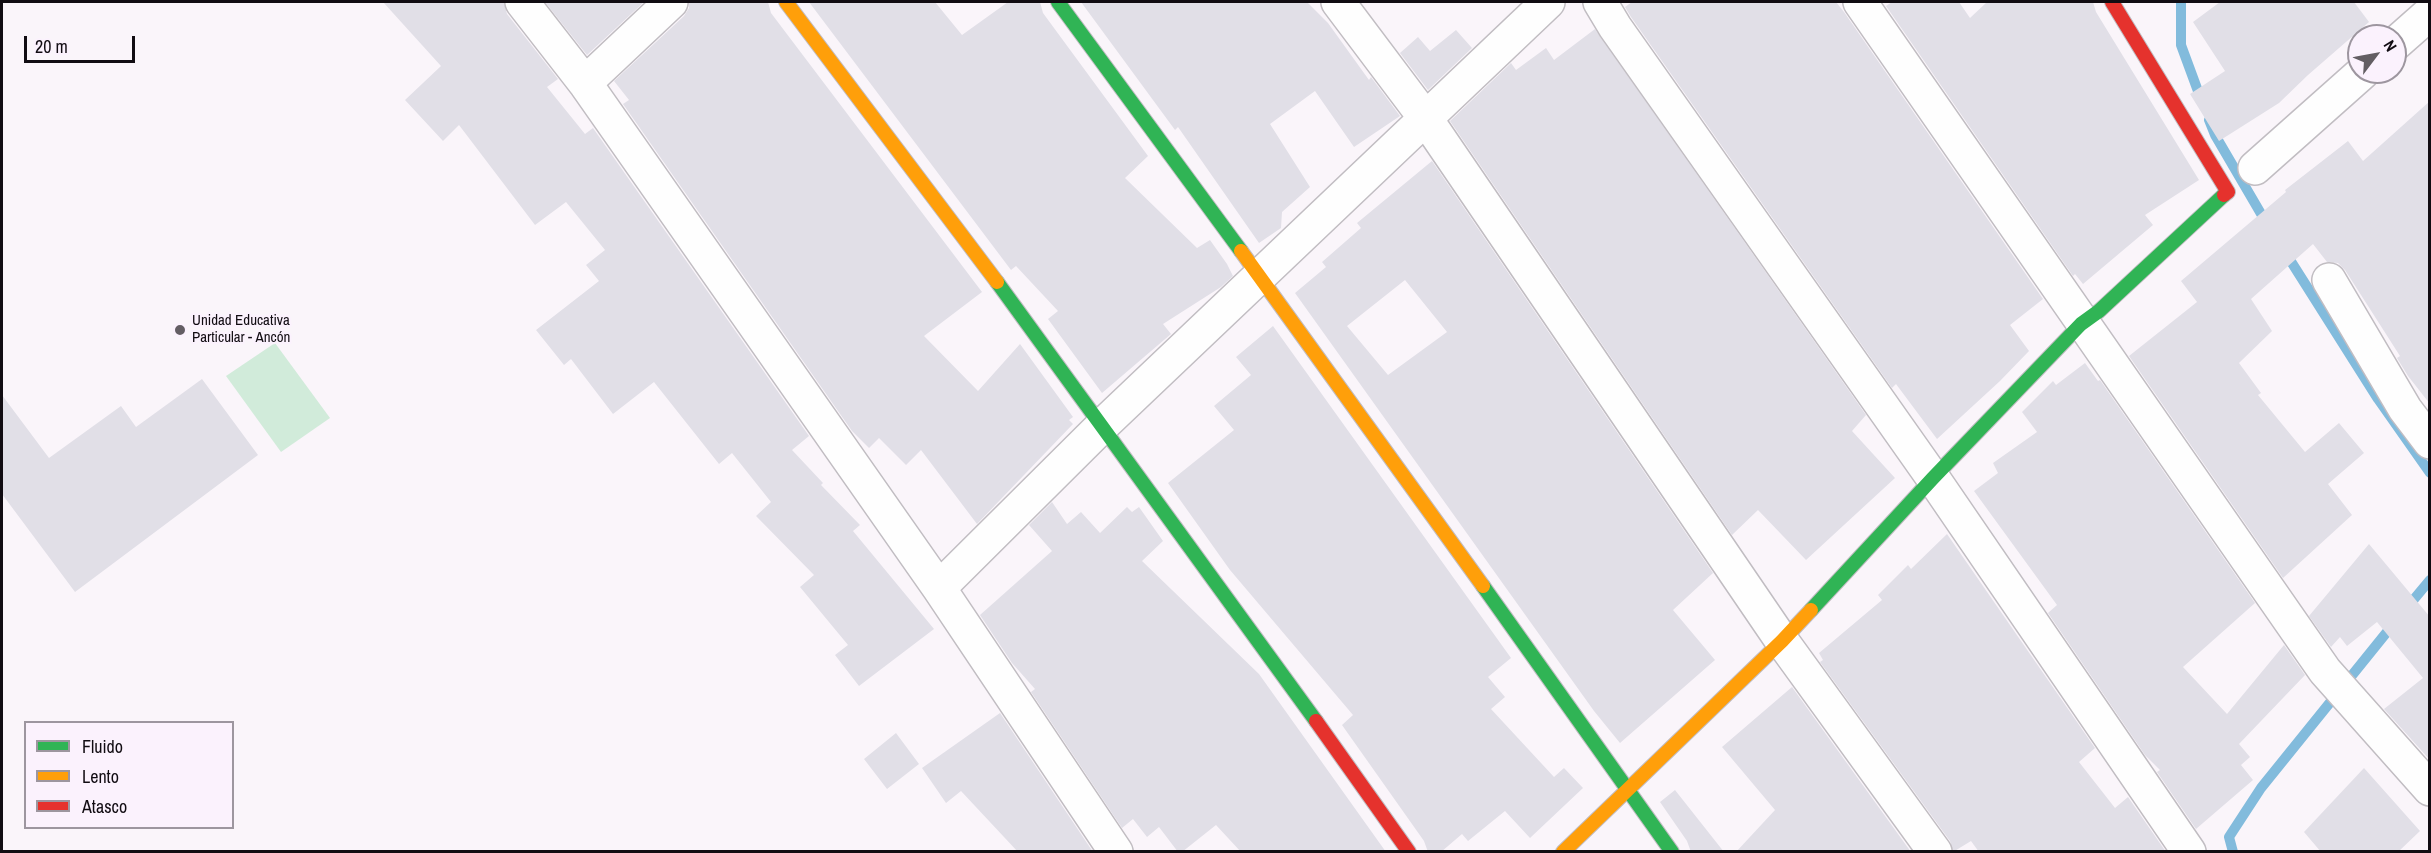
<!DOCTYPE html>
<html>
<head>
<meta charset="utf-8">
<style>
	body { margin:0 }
	#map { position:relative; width:2431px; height:853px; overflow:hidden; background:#faf5fa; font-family:"Archivo Narrow",sans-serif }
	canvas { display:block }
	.frame { position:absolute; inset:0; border:3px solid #110c12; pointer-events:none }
	.legend { position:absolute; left:24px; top:721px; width:210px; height:108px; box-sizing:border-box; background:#fbf2fd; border:2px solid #9d969f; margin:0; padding:8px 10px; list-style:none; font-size:18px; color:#110c12 }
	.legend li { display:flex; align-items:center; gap:12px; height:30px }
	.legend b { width:30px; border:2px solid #9d969f }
	.north { position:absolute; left:2347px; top:24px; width:60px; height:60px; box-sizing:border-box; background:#fbf2fd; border:2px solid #9d969f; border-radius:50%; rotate:58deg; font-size:16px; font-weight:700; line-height:24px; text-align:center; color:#110c12 }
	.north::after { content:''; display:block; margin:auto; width:21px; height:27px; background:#635e63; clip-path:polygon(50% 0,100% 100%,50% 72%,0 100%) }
	.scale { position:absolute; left:24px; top:36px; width:111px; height:27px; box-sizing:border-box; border:3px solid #110c12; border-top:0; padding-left:8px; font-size:18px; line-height:21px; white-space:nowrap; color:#110c12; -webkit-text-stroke:4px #fbf2fd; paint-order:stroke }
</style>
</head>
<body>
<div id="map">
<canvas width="2431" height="853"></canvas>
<div class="frame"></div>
<ul class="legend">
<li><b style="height:8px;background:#30b455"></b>Fluido</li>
<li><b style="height:8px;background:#ff9f0a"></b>Lento</li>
<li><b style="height:8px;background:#e5322d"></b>Atasco</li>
</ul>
<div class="north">N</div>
<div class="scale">20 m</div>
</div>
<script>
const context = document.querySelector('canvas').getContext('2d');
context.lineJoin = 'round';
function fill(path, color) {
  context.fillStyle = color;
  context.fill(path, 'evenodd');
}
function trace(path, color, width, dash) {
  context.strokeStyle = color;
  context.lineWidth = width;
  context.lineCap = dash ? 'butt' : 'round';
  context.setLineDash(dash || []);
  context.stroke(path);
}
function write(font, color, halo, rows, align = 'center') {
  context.font = font + ' "Archivo Narrow",sans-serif';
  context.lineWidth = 4.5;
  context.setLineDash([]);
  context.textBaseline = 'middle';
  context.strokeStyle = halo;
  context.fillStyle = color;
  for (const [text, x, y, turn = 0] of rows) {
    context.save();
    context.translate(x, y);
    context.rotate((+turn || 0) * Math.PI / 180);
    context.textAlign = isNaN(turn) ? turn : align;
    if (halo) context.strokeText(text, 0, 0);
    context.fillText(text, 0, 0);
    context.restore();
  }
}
fill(new Path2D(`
	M275 343 330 418 281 452 226 376Z`), '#d1ebda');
trace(new Path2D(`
	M2181 2V45L2202 102
	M2209 120 2215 135 2267 224
	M2285 252 2378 399 2430 473
	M2405 610 2430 580
	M2233 852 2229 837 2261 788 2395 622`), '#82bbdc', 10);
fill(new Path2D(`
	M383 2H504L507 14 558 79 547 87 585 134 593 128 809 436 792 450 823 483 821 485 860 525 853 531 934 629 859 686 835 655 848 645 800 587 814 575 756 516 771 502 732 453 719 464 654 382 613 414 571 359 564 365 536 330 599 281 586 265 605 250 566 202 535 225 459 125 443 141 405 100 441 66Z
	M545 2H644L587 55Z
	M689 2H768L771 13 982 292 924 336 978 391 1020 344 1073 417 1069 420 1073 424 977 524 921 450 906 465 879 438 869 448 852 431 623 104 629 100 614 81 684 16 689 8Z
	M809 2H935L962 35 1008 2H1040L1043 13 1148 156 1125 178 1197 248 1210 240 1227 264 1233 276 1221 287 1163 324 1171 334 1102 393 1048 319 1058 311 1016 266 1011 270Z
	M1081 2H1307L1328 23 1369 80 1371 77 1400 116 1354 147 1315 91 1270 124 1310 187 1282 212 1281 228 1259 243 1178 127 1175 130Z
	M1632 2H1836L1844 12 2043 299 2010 325 2029 351 2000 381 1937 439 1896 384 1892 388 1631 17 1625 7Z
	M1892 2H1959L1970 18 1987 2H2093L2096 12 2199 180 2145 215 2153 225 2083 284 2075 274 2073 276 1886 6Z
	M2220 2H2354L2369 22 2308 75 2279 103 2219 141 2190 94 2225 71 2193 22Z
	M1595 29 1866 415 1852 431 1895 478 1806 560 1758 510 1732 535 1450 121 1511 63 1516 70 1546 48 1554 60Z
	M1456 30 1472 48 1428 90 1400 53 1418 37 1430 51Z
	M2430 101V404L2408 376 2397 358 2400 356 2345 270 2338 263 2327 262 2313 244 2251 299 2272 331 2239 363 2261 393 2258 395 2305 452 2339 423 2364 453 2328 484 2352 515 2283 578 2129 356 2197 302 2181 281 2286 192 2285 190 2348 141 2363 161Z
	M1432 161 1713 573 1673 610 1715 660 1620 743 1594 711 1295 293 1326 267 1322 262 1361 228 1357 223ZM1405 280 1447 332 1388 375 1347 326Z
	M1273 326 1511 658 1488 677 1505 697 1491 709 1554 777 1564 768 1583 788 1530 838 1505 811 1468 841 1462 834 1441 852H1428L1424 841 1342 725 1353 715 1230 570 1168 483 1234 430 1214 406 1251 375 1236 357Z
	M2085 363 2098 381 2100 380 2255 603 2183 667 2227 714 2284 645 2305 675 2239 744 2250 757 2241 765 2253 780 2196 829 2157 772 2160 770 2145 755 2048 613 2057 605 1974 491 1998 473 1993 463 2037 432 2022 412 2053 381 2056 385Z
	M202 379 258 455 75 592 2 494V395L49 458 121 406 136 427Z
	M1052 502 1067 524 1081 512 1100 533 1127 507 1132 512 1139 507 1163 541 1142 561 1259 674 1386 852H1241L1216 825 1182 852H1178L1159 827 1147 837 1133 819 1122 828 1031 692 1035 689 1012 663 980 615 1052 551 1029 525Z
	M1947 534 2095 748 2079 762 2115 808 2128 797 2166 852H1979L1971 841 1953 852 1950 841 1820 662 1823 660 1819 653 1882 600 1878 595 1908 565 1911 569Z
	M2369 544 2430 617V760L2384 709 2423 678 2377 622 2347 646 2340 637 2331 647 2309 616Z
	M1792 687 1911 852H1736L1775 810 1722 747Z
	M1000 713 1093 852H1018L961 791 946 803 922 768Z
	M896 733 919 764 887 789 864 759Z
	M2364 768 2420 831 2398 852H2321L2304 832Z
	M1675 790 1724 852H1691L1687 841 1660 802Z`), '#e1dfe7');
const street = new Path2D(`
	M522 2 585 83 939 588 1116 852
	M1338 2 1426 119 1782 641 1935 852
	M1600 2 1615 27 1933 478 2189 852
	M1860 2 2325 671 2430 789
	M2395 44 2430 13
	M585 83 671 2
	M2255 168 2363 72
	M2329 280 2405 409 2430 442
	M939 588 1104 424 1548 2`);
const fast = new Path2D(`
	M1058 2 1241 251
	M997 282 1316 721
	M1483 586 1672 852
	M1811 610 1933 478 2081 324 2099 311 2224 195`);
const slow = new Path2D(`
	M786 2 997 282
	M1241 251 1483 586
	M1563 852 1782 641 1811 610`);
const jam = new Path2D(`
	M2112 2 2228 192 2224 195
	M1316 721 1409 852`);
trace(street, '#c1bdc2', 36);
trace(fast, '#c1bdc2', 16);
trace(slow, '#c1bdc2', 16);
trace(jam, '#c1bdc2', 16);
trace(street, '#fefefe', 33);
trace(fast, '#30b455', 14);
trace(slow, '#ff9f0a', 14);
trace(jam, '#e5322d', 14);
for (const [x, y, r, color] of [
	[180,330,6,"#635e63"]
]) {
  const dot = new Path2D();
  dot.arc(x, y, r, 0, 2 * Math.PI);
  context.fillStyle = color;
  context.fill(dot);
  trace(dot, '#fbf2fd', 2);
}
write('15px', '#110c12', '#fbf2fd', [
	["Unidad Educativa",192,321],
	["Particular - Ancón",192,338]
], 'left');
</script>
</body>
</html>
